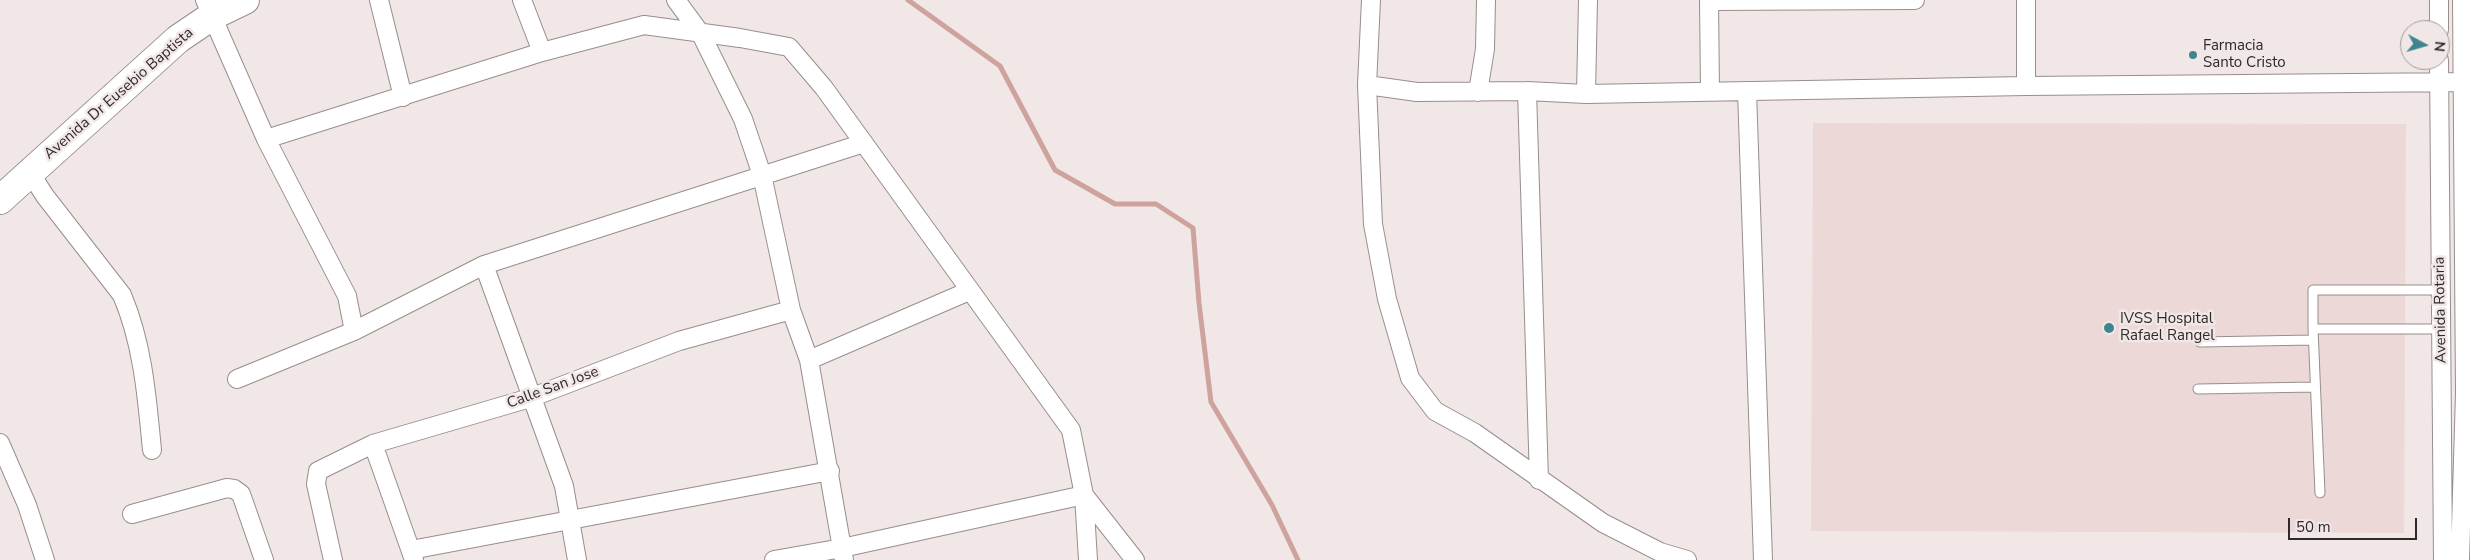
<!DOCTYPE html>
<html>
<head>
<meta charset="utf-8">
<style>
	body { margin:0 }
	#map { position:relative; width:2470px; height:560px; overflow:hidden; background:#f1e7e6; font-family:"Nunito Sans",sans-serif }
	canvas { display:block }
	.north { position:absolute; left:2400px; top:20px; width:50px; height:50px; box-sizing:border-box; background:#f1e7e6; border:1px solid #a39b9b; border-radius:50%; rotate:96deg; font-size:14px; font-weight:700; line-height:20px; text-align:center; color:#2e2a2a }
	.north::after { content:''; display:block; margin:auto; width:18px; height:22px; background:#3e858e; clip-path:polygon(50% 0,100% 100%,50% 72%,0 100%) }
	.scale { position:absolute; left:2288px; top:518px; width:129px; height:22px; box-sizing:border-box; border:2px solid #2e2a2a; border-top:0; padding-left:6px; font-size:15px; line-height:18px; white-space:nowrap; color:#2e2a2a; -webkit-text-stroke:4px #f1e7e6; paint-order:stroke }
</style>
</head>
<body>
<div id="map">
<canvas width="2470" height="560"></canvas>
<div class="north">N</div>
<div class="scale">50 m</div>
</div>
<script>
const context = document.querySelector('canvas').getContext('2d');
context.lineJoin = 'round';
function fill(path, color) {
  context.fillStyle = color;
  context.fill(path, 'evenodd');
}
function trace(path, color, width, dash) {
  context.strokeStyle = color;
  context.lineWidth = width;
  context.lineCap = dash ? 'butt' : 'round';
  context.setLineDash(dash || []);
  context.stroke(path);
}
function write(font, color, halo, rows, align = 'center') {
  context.font = font + ' "Nunito Sans",sans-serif';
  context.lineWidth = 5;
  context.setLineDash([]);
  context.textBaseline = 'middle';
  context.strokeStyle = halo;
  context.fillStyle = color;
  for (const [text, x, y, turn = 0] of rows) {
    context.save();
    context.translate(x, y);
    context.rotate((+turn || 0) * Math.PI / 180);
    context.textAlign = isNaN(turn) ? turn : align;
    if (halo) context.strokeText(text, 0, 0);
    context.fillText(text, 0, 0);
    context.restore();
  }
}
fill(new Path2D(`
	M1813 123 2406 124 2404 533 1811 531Z`), '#ecd9d7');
trace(new Path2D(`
	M908 0 1000 66 1055 170 1115 204H1156L1193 228 1199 303 1211 402 1272 505 1298 560`), '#cea29d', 5);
const lane = new Path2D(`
	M2313 329H2441
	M2200 342 2313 340
	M2198 389 2315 387
	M2320 493 2313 329V290H2441`);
const street = new Path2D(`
	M205 0 266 139 347 296 354 331
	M379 0 403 97
	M522 0 542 52
	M676 0 701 34 743 119 762 175 791 310 809 360 844 560
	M1371 0 1367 85 1373 224 1387 299 1410 378 1435 411 1475 433 1603 523 1660 552 1687 560
	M1709 0 1710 91
	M1709 1 1915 0
	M2439 30V0
	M2439 60 2443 560
	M1367 85 1417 92 1527 91 1586 94 2026 86 2462 82
	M2026 86V0
	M1527 91 1539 480
	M1747 91 1763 560
	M1478 92 1485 49 1486 0
	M1586 94 1588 0
	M266 139 542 52 644 25 740 38 789 47 824 88 1071 430 1084 495 1135 560
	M29 171 45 196 122 295C143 344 147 398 152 450
	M484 265 564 486 577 560
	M809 360 969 291
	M237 379 354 331 484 265 864 143
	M0 443 27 505 45 560
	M373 444 414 560
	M132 514 227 488 234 489 241 494 264 560
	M411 550 830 471
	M333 560 316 484 318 471 373 444 530 398 679 341 791 310
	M774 560 842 548 1084 495 1088 560
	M2460 560 2465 393 2462 0`);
const primary = new Path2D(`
	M0 200 178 39 212 16 245 0`);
trace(lane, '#978e8d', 11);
trace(street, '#978e8d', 20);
trace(primary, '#978e8d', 30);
trace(lane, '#fff', 9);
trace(street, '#fff', 18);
trace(primary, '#fff', 28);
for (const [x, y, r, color] of [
	[2193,55,5,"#3e858e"],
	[2109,328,6,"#3e858e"]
]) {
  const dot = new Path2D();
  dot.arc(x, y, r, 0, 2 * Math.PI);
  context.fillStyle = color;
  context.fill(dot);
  trace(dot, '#f1e7e6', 2);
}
write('15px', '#2e2a2a', '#f1e7e6', [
	["Farmacia",2203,46],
	["Santo Cristo",2203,63],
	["IVSS Hospital",2120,319],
	["Rafael Rangel",2120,336]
], 'left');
write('15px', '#2e2a2a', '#f1e7e6', [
	["Avenida Dr Eusebio Baptista",119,94,-41],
	["Avenida Rotaria",2441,310,-91],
	["Calle San Jose",553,388,-20]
]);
</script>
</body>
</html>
